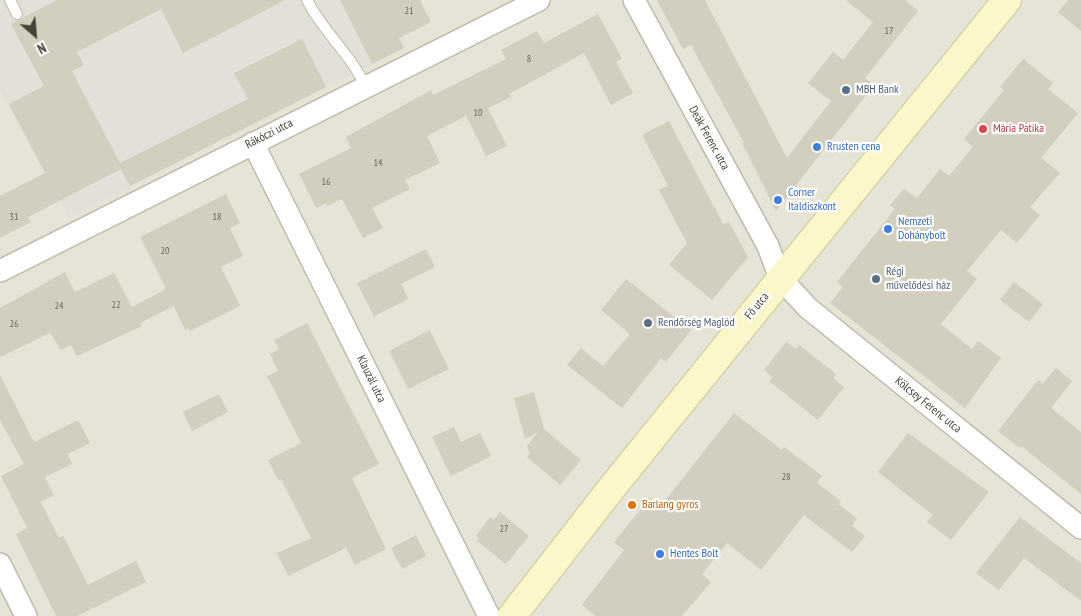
<!DOCTYPE html>
<html>
<head>
<meta charset="utf-8">
<style>
	body { margin:0 }
	#map { position:relative; width:1081px; height:616px; overflow:hidden; background:#f3f1e8; font-family:"PT Sans Narrow",sans-serif }
	canvas { display:block }
	.north { position:absolute; left:10px; top:10px; width:50px; height:50px; -webkit-text-stroke:4px #fff; paint-order:stroke; rotate:153deg; font-size:14px; font-weight:700; line-height:20px; text-align:center; color:#454237 }
	.north::after { content:''; display:block; margin:auto; width:18px; height:22px; background:#454237; clip-path:polygon(50% 0,100% 100%,50% 72%,0 100%) }
</style>
</head>
<body>
<div id="map">
<canvas width="1081" height="616"></canvas>
<div class="north">N</div>
</div>
<script>
const context = document.querySelector('canvas').getContext('2d');
context.lineJoin = 'round';
function fill(path, color) {
  context.fillStyle = color;
  context.fill(path, 'evenodd');
}
function trace(path, color, width, dash) {
  context.strokeStyle = color;
  context.lineWidth = width;
  context.lineCap = dash ? 'butt' : 'round';
  context.setLineDash(dash || []);
  context.stroke(path);
}
function write(font, color, halo, rows, align = 'center') {
  context.font = font + ' "PT Sans Narrow",sans-serif';
  context.lineWidth = 4.5;
  context.setLineDash([]);
  context.textBaseline = 'middle';
  context.strokeStyle = halo;
  context.fillStyle = color;
  for (const [text, x, y, turn = 0] of rows) {
    context.save();
    context.translate(x, y);
    context.rotate((+turn || 0) * Math.PI / 180);
    context.textAlign = isNaN(turn) ? turn : align;
    if (halo) context.strokeText(text, 0, 0);
    context.fillText(text, 0, 0);
    context.restore();
  }
}
fill(new Path2D(`
	M0 0H1081V616H0Z`), '#e6e4d6');
fill(new Path2D(`
	M0 0H385L407 46 69 218 0 90Z`), '#e2e0d9');
fill(new Path2D(`
	M57 0H285L183 53 161 9 77 52 84 65 72 71 120 163 248 99 234 73 302 39 326 87 130 186 121 169 28 217 31 222 0 238V196L45 173 9 104 44 86 11 24Z
	M340 0H420L431 22 399 38 404 48 372 64Z
	M657 0H705L787 158 831 101 808 83 833 52 843 60 873 22 846 0H905L918 11 865 78 874 85 776 211 742 143H744L691 45 683 49Z
	M1068 0H1081V31L1058 12Z
	M598 14 622 59 616 62 633 93 611 105 584 53 509 94 511 97 488 108 507 146 486 156 466 116 427 136 440 163 405 180 410 189 372 208 383 228 363 238 342 199 328 206 326 203 316 208 299 174 351 148 346 137 431 90 433 95 506 59 501 50 537 31 544 43Z
	M1023 59 1053 83 1048 89 1078 113 1041 158 1060 173 1030 207 1040 215 1017 243 1001 230 967 271 977 279 941 324 972 349 978 341 1001 358 965 408 830 303 843 287 837 282 895 209 890 205 904 189 917 198 940 169 949 176 973 147 964 139 1004 90 1000 87Z
	M669 121 723 224 729 222 748 257 712 300 669 265 687 243 659 190 668 186 642 135Z
	M226 194 240 223 230 228 243 256 221 267 240 306 190 331 188 328 185 330 174 306 140 323 142 326 77 356 71 345 61 350 50 333 0 357V308L65 272 75 292 114 273 132 307 166 289 140 237Z
	M426 249 435 267 401 284 408 299 374 316 357 283Z
	M626 279 691 330 666 362 661 358 622 408 567 365 581 348 603 366 630 334 601 310Z
	M1014 282 1043 304 1029 322 1000 300Z
	M307 323 379 464 352 478 386 549 355 565 346 548 288 576 277 553 311 538 281 479 278 480 268 460 301 443 267 376 278 371 270 354 279 349 274 340Z
	M430 330 449 369 408 389 389 351Z
	M786 342 796 349 799 345 836 374 833 378 844 387 818 420 769 381 773 377 764 370Z
	M1056 368 1072 381 1051 408 1081 432V494L1021 446 1020 448 998 431 1038 380 1043 384Z
	M0 375 34 442 78 420 90 443 68 454 72 464 45 477 54 495 41 502 59 538 63 536 88 585 136 561 146 582 77 616H56L16 534 27 528 1 476 24 464 0 420Z
	M534 392 544 429 581 460 560 485 527 457 530 454 527 446 538 432 525 439 514 398Z
	M219 394 228 412 192 431 183 412Z
	M734 413 782 450 784 447 822 476 817 483 841 501 838 504 857 519 852 526 865 536 852 552 804 515 761 570 727 543 702 574 711 582 682 616H596L582 605 624 550 614 542 650 498 661 506Z
	M454 427 461 442 480 433 491 456 451 476 432 437Z
	M908 433 989 492 951 540 927 522 933 515 878 472Z
	M500 512 529 536 506 564 477 541 479 538 476 536 490 517 494 520Z
	M1020 517 1081 563V601L1024 558 999 590 976 573Z
	M416 535 426 556 402 569 391 548Z`), '#d3cfbe');
const service = new Path2D(`
	M10 0 17 14
	M307 0C323 32 351 54 365 86`);
const minor = new Path2D(`
	M634 0 768 246 780 278 808 308 1081 528
	M253 143 489 616
	M0 271 539 0
	M0 564 26 616`);
const secondary = new Path2D(`
	M512 616 614 485 1007 0`);
trace(service, '#bdbaab', 12);
trace(minor, '#bdbaab', 24);
trace(secondary, '#cfca9a', 30);
trace(service, '#fff', 10);
trace(minor, '#fff', 21);
trace(secondary, '#fbf7ca', 28);
for (const [x, y, r, color] of [
	[846,90,5,"#5c6f8a"],
	[983,129,5,"#e0444e"],
	[817,147,5,"#3f7fe0"],
	[778,200,5,"#3f7fe0"],
	[888,229,5,"#3f7fe0"],
	[876,279,5,"#5c6f8a"],
	[648,323,5,"#5c6f8a"],
	[632,505,5,"#e8710a"],
	[660,554,5,"#3f7fe0"]
]) {
  const dot = new Path2D();
  dot.arc(x, y, r, 0, 2 * Math.PI);
  context.fillStyle = color;
  context.fill(dot);
  trace(dot, '#fff', 2);
}
write('10px', '#686559', null, [
	["21",409,11],
	["17",889,31],
	["8",529,59],
	["10",478,113],
	["14",378,163],
	["16",326,182],
	["31",14,217],
	["18",217,217],
	["20",165,251],
	["22",116,305],
	["24",59,306],
	["26",14,324],
	["28",786,477],
	["27",504,529]
]);
write('12px', '#4e5e75', '#fff', [
	["MBH Bank",856,90],
	["Régi",886,272],
	["művelődési ház",886,286],
	["Rendőrség Maglód",658,323]
], 'left');
write('12px', '#be3a42', '#fff', [
	["Mária Patika",993,129]
], 'left');
write('12px', '#454237', '#fff', [
	["Rákóczi utca",269,134,-27],
	["Deák Ferenc utca",709,138,61],
	["Fő utca",757,306,-51],
	["Klauzál utca",371,379,64],
	["Kölcsey Ferenc utca",928,405,39]
]);
write('12px', '#366cbe', '#fff', [
	["Rrusten cena",827,147],
	["Corner",788,193],
	["Italdiszkont",788,207],
	["Nemzeti",898,222],
	["Dohánybolt",898,236],
	["Hentes Bolt",670,554]
], 'left');
write('12px', '#c56008', '#fff', [
	["Barlang gyros",642,505]
], 'left');
</script>
</body>
</html>
